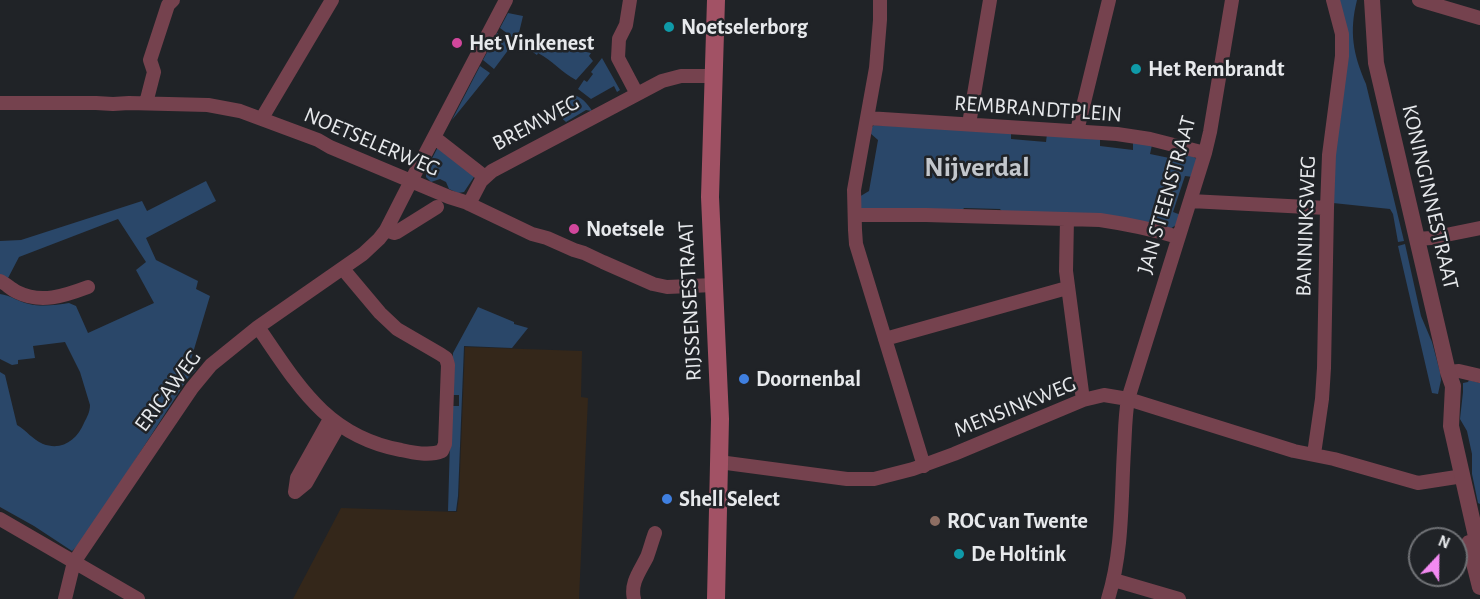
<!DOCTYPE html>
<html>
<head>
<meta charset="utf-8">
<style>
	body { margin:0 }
	#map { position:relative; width:1480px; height:599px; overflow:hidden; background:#202327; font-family:"Alegreya Sans",sans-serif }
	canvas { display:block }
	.north { position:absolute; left:1408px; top:527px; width:60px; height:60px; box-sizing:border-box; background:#202327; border:2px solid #707276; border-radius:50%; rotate:22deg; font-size:16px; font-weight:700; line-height:24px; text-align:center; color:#e7e9ec }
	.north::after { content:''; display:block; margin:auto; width:21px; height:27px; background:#f38af2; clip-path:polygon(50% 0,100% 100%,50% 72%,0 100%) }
</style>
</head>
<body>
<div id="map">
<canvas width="1480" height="599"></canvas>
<div class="north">N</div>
</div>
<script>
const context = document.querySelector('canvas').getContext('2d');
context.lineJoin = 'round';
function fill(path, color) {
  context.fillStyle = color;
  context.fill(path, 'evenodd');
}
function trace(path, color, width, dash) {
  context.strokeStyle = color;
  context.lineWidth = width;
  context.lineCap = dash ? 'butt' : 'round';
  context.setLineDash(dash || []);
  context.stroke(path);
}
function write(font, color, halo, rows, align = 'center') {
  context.font = font + ' "Alegreya Sans",sans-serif';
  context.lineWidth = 5;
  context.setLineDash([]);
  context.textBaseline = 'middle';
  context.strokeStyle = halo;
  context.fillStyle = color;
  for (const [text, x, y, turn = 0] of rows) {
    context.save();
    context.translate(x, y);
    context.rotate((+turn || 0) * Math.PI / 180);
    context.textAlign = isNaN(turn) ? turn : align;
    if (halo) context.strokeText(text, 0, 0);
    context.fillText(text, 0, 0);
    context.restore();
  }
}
fill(new Path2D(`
	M465 347 582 351 581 397 588 398 579 599H293L341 508 457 512 459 497Z`), '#34271a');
fill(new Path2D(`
	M1337 0H1357C1349 32 1353 54 1366 84L1404 241 1398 242 1393 214 1390 209 1333 203Z
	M508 13 523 16 518 37 516 40 500 28Z
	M497 33 512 45 494 69 483 60Z
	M526 39 591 53 589 56 593 61 576 80C562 73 552 60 538 53L537 55 527 48Z
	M602 58 620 90 617 92 614 86 591 99 578 89 584 80 587 82 593 74 591 72Z
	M480 66 490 73 452 120Z
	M573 95C581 96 588 104 592 111L586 110 566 122 557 114Z
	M874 125 1011 132V139L1046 142 1047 134 1100 138V146L1133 150V141L1152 145 1150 154 1184 161 1187 153 1197 159 1193 177 1185 176 1173 212 1181 215 1176 225 1170 229 1003 213 1000 209 964 208 961 212 864 211 859 206V197L869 191 878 140 870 133 872 127Z
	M439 145 476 174 464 192 458 193 449 189 446 182 440 179 431 182 426 177V170Z
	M206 181 216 201 146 238 156 260 198 281 196 289 210 296 189 366 196 370 188 378 83 541 72 551 34 526 0 507V372L5 375 17 425C27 431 32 439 43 444 62 451 77 440 84 423 87 417 90 412 90 405L80 372 65 342 33 346 35 358 18 360V364L12 365 0 359V294C10 295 19 302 29 304 42 307 56 305 69 303L76 306 88 333 154 303 136 270 146 262 118 219 19 257 7 280 0 276V241L21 240 142 201 147 211Z
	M1405 244 1421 316 1432 342 1440 372 1441 380 1438 394 1432 393 1398 246Z
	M478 307 514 322V324L528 328 512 348 464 346 458 496 456 511H448L451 406H459V395H451L453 353Z
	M1469 380 1480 383V504L1478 503 1472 474V454L1467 431 1460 419 1463 392V383L1468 382Z`), '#2a4769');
trace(new Path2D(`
	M630 0 626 25 619 39 618 58 637 94
	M880 0V20L876 68 854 190 855 230 856 244 924 466
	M1419 0 1480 18
	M0 103H96L113 104 129 103 208 105 240 111 318 140 330 147 449 197 465 202 532 234 547 238 574 250 584 253 603 262 653 284 667 287 714 285
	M146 103 154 72 150 60 168 5 173 0
	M262 118 332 0
	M867 118 1117 134 1150 139 1205 153
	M969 124 990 0
	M1077 131 1109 0
	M435 138 485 177
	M1190 201 1327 208
	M469 204 481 181 492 171 662 81 681 76H713
	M855 215H926L1100 220C1127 224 1152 229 1178 237
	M1067 219 1066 271 1083 400
	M386 230 394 233 397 232 437 207
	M1417 239 1431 238 1480 228
	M0 281C6 284 11 289 17 292 41 304 64 296 88 287
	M258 327C298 385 326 436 401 450 414 453 430 456 442 451L445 444 448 365 446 358 440 354 397 329 380 313 343 269
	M885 339 1067 288
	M1448 372 1459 371 1480 376
	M1314 454 1322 399 1324 368 1327 208 1329 155 1342 56V34L1333 0
	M719 462 847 479H874L913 469 954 454 1083 400 1104 395 1128 399 1294 451 1334 459 1418 483 1463 476
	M295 492 297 478 330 419
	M295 492 306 483 339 425
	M0 519 138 599
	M1114 580 1179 599
	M65 599 74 562 192 388 211 365 258 327 363 254 379 239 386 230 411 181 506 0
	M634 599C630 583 640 571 647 557 650 549 652 541 655 533
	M1108 599C1123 551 1121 500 1124 450 1125 433 1125 416 1128 399L1205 153 1210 132 1232 0`), '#75424e', 14);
trace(new Path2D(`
	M1372 0 1376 63 1448 372 1453 386 1451 426 1480 554
	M1469 543 1480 587`), '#75424e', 16);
trace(new Path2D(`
	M716 0 710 197 720 419 716 599`), '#a25265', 18);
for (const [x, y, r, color] of [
	[669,27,6,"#0f9aa8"],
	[457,43,6,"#d1479c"],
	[1136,69,6,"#0f9aa8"],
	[574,229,6,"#d1479c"],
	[744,379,6,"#3f7fe0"],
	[667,499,6,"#3f7fe0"],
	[935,521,6,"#8d6e63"],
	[959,554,6,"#0f9aa8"]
]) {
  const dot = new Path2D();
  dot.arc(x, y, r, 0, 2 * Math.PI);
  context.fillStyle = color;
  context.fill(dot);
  trace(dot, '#202327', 2);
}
write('bold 22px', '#e7e9ec', '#202327', [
	["Noetselerborg",681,27],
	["Het Vinkenest",469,43],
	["Het Rembrandt",1148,69],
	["Noetsele",586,229],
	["Doornenbal",756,379],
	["Shell Select",679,499],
	["ROC van Twente",947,521],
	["De Holtink",971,554]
], 'left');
write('22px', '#e7e9ec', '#202327', [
	["REMBRANDTPLEIN",1038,109,4],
	["BREMWEG",536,123,-28],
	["NOETSELERWEG",372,142,23],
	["JAN STEENSTRAAT",1167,195,-74],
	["KONINGINNESTRAAT",1430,197,77],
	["BANNINKSWEG",1306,226,-88],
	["RIJSSENSESTRAAT",690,301,-93],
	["ERICAWEG",168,391,-53],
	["MENSINKWEG",1015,407,-22]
]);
write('bold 28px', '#c3c7cc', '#202327', [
	["Nijverdal",977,168]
]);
</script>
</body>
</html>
